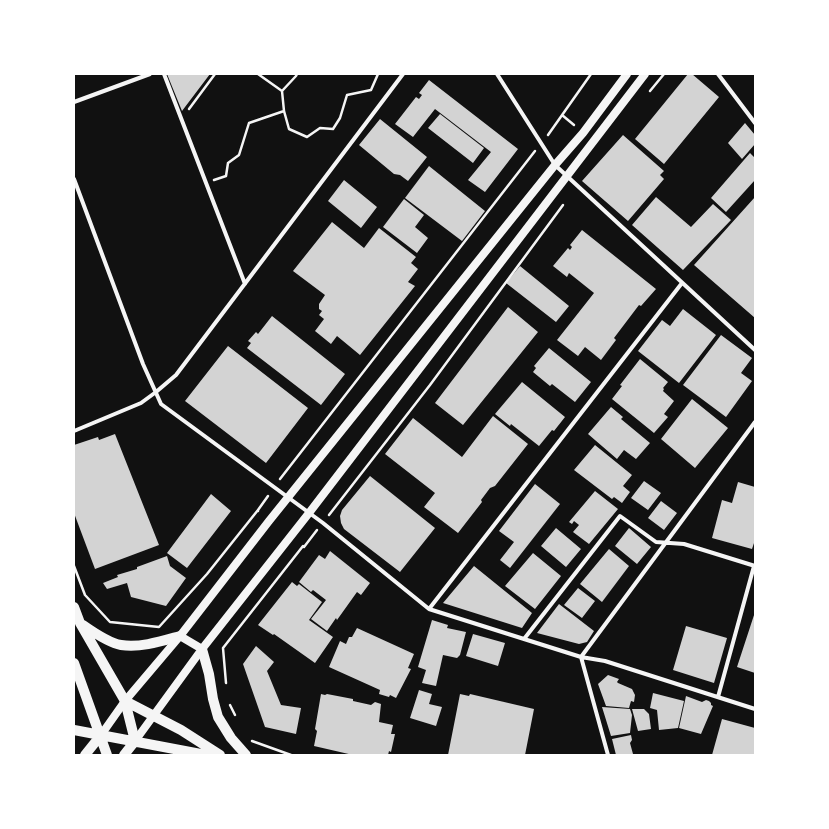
<!DOCTYPE html>
<html>
<head>
<meta charset="utf-8">
<style>
	body { margin:0 }
	#map { position:relative; width:829px; height:829px; overflow:hidden; background:#111; font-family:Arial,sans-serif }
	canvas { display:block }
	.frame { position:absolute; inset:0; border:75px solid #fff; pointer-events:none }
</style>
</head>
<body>
<div id="map">
<canvas width="829" height="829"></canvas>
<div class="frame"></div>
</div>
<script>
const context = document.querySelector('canvas').getContext('2d');
context.lineJoin = 'round';
function fill(path, color) {
  context.fillStyle = color;
  context.fill(path, 'evenodd');
}
function trace(path, color, width, dash) {
  context.strokeStyle = color;
  context.lineWidth = width;
  context.lineCap = dash ? 'butt' : 'round';
  context.setLineDash(dash || []);
  context.stroke(path);
}
fill(new Path2D(`
	M167 74H210L182 111Z
	M688 74H692L719 97 664 164 635 139Z
	M429 80 518 149 485 192 468 180 491 152 435 109 413 137 395 124 416 97 419 99 422 95 419 93Z
	M440 114 484 148 473 163 428 128Z
	M380 119 427 157 408 181 400 175 394 174 359 145Z
	M745 123 755 135V144L742 159 728 143Z
	M623 135 664 171 660 175 664 179 628 221 582 181Z
	M750 153 755 158V180L726 212 711 198Z
	M429 166 485 211 462 241 405 198Z
	M344 180 377 207 361 228 328 201Z
	M656 197 691 227 713 204 731 220 683 270 632 225Z
	M755 197V318L694 265Z
	M404 199 424 215 415 227 428 238 417 253 383 227Z
	M332 222 364 248 379 228 416 257 411 263 418 269 408 282 415 286 360 355 337 336 331 344 315 331 324 319 319 315 322 311 319 309V304L325 295 293 271Z
	M582 230 656 289 641 306 639 305 614 338 616 340 601 360 585 347 578 356 557 340 594 293 569 273 567 277 553 266 568 248 570 250 572 247 570 245Z
	M520 266 569 306 556 322 506 283Z
	M508 307 538 332 463 425 435 403Z
	M683 309 716 335 679 383 638 351 662 320 670 326Z
	M272 316 345 374 321 405 247 348 251 343 248 341 256 332 258 334Z
	M721 335 752 358 741 373 752 381 726 417 683 385Z
	M228 346 308 408 266 463 185 401Z
	M549 348 591 382 575 402 552 384 550 386 533 372 536 368 534 366Z
	M640 359 668 382 663 388 664 389 663 391 674 401 664 414 668 417 654 433 612 399 622 386 620 385Z
	M522 382 565 417 554 431 552 430 539 446 511 424 510 426 495 414Z
	M692 399 728 428 695 468 661 439Z
	M611 407 623 417 621 419 650 443 636 459 624 450 617 459 588 434Z
	M493 416 528 444 495 486 490 488 481 500 482 502 458 533 424 507 435 493 385 454 413 418 462 457Z
	M115 434 159 545 95 569 74 513V445L98 437 99 440Z
	M595 445 632 475 623 486 630 492 622 503 614 497 612 499 574 470Z
	M370 476 435 528 400 572 344 529 341 523 340 516 342 510Z
	M644 481 661 493 648 510 631 498Z
	M738 482 755 487V540L752 549 712 538 722 500 732 503Z
	M535 484 560 504 510 568 500 560 514 542 499 531Z
	M595 491 618 509 589 544 573 532 579 525 574 521 572 524 569 522Z
	M211 494 231 511 187 568 167 553Z
	M661 501 677 513 664 530 648 518Z
	M556 528 581 549 566 567 541 546Z
	M629 528 651 547 637 564 615 546Z
	M609 549 629 566 602 602 580 584Z
	M330 551 370 583 361 595 357 592 337 620 336 618 327 631 311 619 326 600 313 590 311 592 299 582 319 555 325 559Z
	M533 553 561 576 535 609 505 586Z
	M167 556 170 566 186 578 166 606 131 597 127 583 107 589 103 583 118 577 117 575 137 569V567Z
	M474 566 532 613 522 628 443 603Z
	M292 582 297 586 299 584 322 602 309 620 333 637 315 663 274 634 273 635 258 625Z
	M578 588 595 601 582 618 564 605Z
	M559 604 594 631 587 642 579 644 537 633Z
	M755 612V673L737 667Z
	M432 620 448 625 447 628 466 632 460 655 457 658 443 655 436 686 422 683 426 670 418 667Z
	M686 626 727 638 714 683 673 670Z
	M357 628 414 654 408 668 411 669 396 698 390 695 389 697 379 694 380 690 329 667 340 641 346 644 349 637H352Z
	M473 634 505 643 498 666 466 656Z
	M256 646 274 662 267 671 281 705 301 708 296 734 265 727 243 664Z
	M608 675 619 679 617 682 618 683 632 689 635 695 634 702 631 701 629 708 606 706 598 684Z
	M419 690 432 694 429 704 442 707 436 726 410 718Z
	M653 693 684 701 678 728 659 730 657 710 650 708Z
	M321 694 325 695 327 694 353 699V701L371 705 375 702 381 704 379 722 393 725 391 734H395L391 752 389 751 388 755H353L314 746 317 731 315 729Z
	M460 694 469 696 470 694 534 709 525 755H448Z
	M686 696 702 702 706 700 709 701 711 703V705L713 706 701 734 679 728Z
	M602 707 630 709 632 715 630 733 611 736Z
	M632 709H644L649 714 651 729 638 731Z
	M722 719 755 728V755H712Z
	M631 735 632 740 630 743 633 754 616 755 612 739Z`), '#d3d3d3');
trace(new Path2D(`
	M258 74 282 91
	M297 74 296 76 282 91 284 111 289 129 307 137 320 128 333 129 340 118 347 95 371 90 378 74
	M650 91 664 74
	M189 109 215 74
	M562 115 574 125
	M548 135 591 74
	M214 180 226 176 228 163 239 155 249 123 284 111
	M280 479 535 151
	M258 510 268 496
	M329 515 430 385 563 205
	M304 547 317 530
	M74 566 85 595 110 622 159 627 207 574 258 510V511
	M226 683 223 648 303 546
	M230 705 235 715
	M252 741 291 755`), '#f5f5f5', 2.5);
trace(new Path2D(`
	M164 74 245 284
	M497 74 555 165 755 350
	M718 74 755 123
	M74 102 150 74
	M74 179 143 364 161 404 323 523 429 609 581 657 605 661 755 709
	M74 431 141 403 156 392 176 375 403 74
	M429 609 682 283
	M524 639 620 516 656 542 684 544 755 566
	M718 697 754 566
	M608 755 581 657 755 422`), '#f5f5f5', 4);
trace(new Path2D(`
	M180 636 202 649
	M101 735 125 701 180 636 269 521 555 165 583 133 627 74
	M135 741 202 649 309 513 645 74`), '#f5f5f5', 8);
trace(new Path2D(`
	M74 607 80 623 125 701 135 741
	M83 625C93 632 109 643 121 645 141 648 162 641 180 636
	M202 649 209 674 213 699 218 717 231 738 246 755
	M74 663 107 755
	M125 701 181 730 220 755
	M74 730 206 755
	M85 755 101 735
	M124 755 135 741`), '#f5f5f5', 10);
</script>
</body>
</html>
